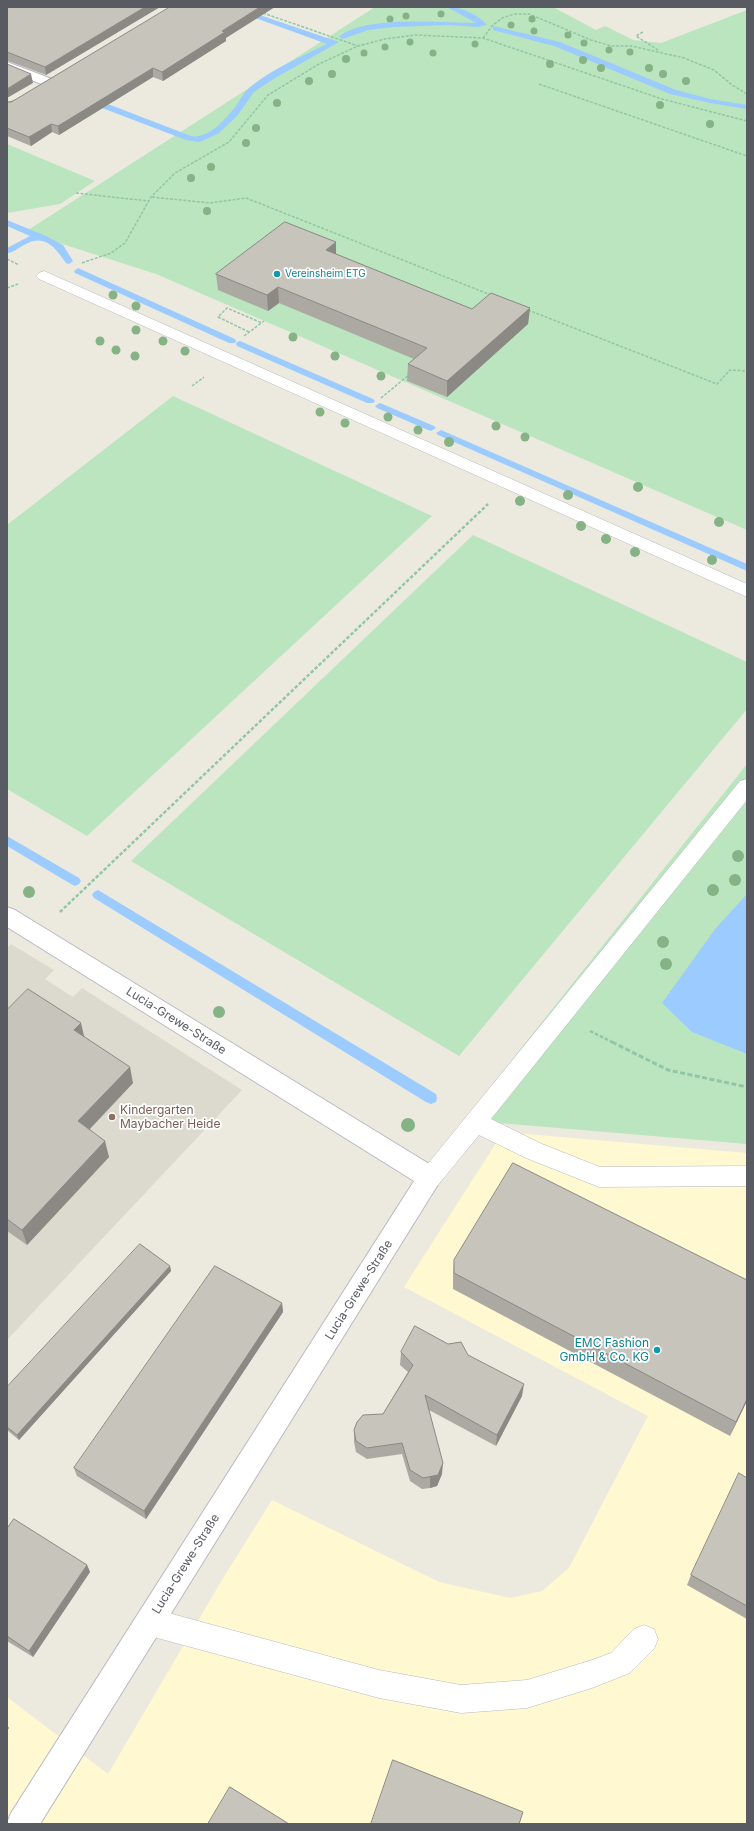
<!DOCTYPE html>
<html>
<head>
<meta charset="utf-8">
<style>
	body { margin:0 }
	#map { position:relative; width:754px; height:1831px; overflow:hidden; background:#eceadf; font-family:Inter,sans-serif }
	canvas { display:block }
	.frame { position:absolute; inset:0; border:8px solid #585b61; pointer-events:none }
</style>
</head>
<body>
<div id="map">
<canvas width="754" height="1831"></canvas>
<div class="frame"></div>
</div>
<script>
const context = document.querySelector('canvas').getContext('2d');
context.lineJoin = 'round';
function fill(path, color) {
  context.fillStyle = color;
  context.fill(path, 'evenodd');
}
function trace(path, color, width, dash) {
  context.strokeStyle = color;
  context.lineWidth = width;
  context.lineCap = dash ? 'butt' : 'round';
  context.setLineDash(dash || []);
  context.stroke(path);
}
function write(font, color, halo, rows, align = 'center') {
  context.font = font + ' Inter,sans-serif';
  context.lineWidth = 3.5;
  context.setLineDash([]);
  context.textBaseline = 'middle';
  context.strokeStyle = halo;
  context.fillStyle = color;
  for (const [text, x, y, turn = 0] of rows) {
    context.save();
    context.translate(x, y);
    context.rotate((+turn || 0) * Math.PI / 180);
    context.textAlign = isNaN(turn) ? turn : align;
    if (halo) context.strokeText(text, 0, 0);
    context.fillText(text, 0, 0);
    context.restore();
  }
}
fill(new Path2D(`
	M503 1132 747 1153V1824H7V1697L108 1774 222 1580 272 1500 439 1582 510 1598 542 1591 569 1568 648 1416 404 1287Z`), '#fff8d1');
fill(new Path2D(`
	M11 944 54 970 45 979 73 997 82 988 242 1090 7 1340V948Z`), '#dcd9ce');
fill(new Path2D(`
	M375 7H553L596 30 605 26 633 40 661 43 747 10V530L156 274 25 232Z
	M7 144 95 181 60 204 7 213Z
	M173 396 432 516 87 836 7 789V525Z
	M473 535 747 662V709L459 1056 131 861Z
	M747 764V1144L464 1120Z`), '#bae5be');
fill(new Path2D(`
	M747 894V1054L692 1032 662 1003 716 928Z`), '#9ccbff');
fill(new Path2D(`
	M225 7H236L339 42 275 78 254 92 237 116 219 133 200 142 186 140 89 103V99H95L191 136C206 139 221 124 231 112 238 105 242 94 249 88 271 69 301 57 327 44Z
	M447 7C462 7 477 14 487 25L478 27 448 25 394 27 368 30 343 39 339 37C363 15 444 23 476 23Z
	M493 26 560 42 676 90 710 99 747 105V109L710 103 670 94 554 46 493 30Z
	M7 220 46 236 63 245 73 261 69 264 66 263C55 247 44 233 24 245 18 248 13 253 7 253V248L30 236 7 226Z
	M78 268 235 339 236 341 235 343H229L75 273 74 271Z
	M240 341 373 399 375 401 373 403H367L237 346 236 344 237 342Z
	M380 403 434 426 436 428 431 431 428 430 377 408 375 406Z
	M441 430 747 564V571L438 435 436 433Z
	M7 836 79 878 81 881 79 884 75 886 71 884 7 846Z
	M98 890 436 1094 437 1098 436 1102 431 1104 426 1102 94 898 92 895 94 892Z`), '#9ccbff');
const lane = new Path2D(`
	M44 271 747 584V597L39 279 36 276 39 273Z
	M747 779V800L491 1119 542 1144 600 1167 747 1166V1186L599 1187 526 1158 479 1135 438 1185 430 1188 422 1185 418 1178 422 1171 740 781Z
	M150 1608 379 1670 461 1685 527 1680 592 1660 611 1653 634 1629 644 1625 654 1629 658 1639 654 1649 630 1673 592 1688 527 1708 461 1713 379 1698 150 1636 140 1632 136 1622 140 1612Z`);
const street = new Path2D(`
	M7 62 52 79 54 82 52 85 47 86 7 71Z
	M7 907 15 910 439 1170 442 1178 40 1824 7 1823 11 1813 414 1181 7 927Z`);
trace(lane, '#b7b9bf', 1);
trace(street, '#b7b9bf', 2);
trace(new Path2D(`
	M263 13 358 46
	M643 32 636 36 658 50
	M483 38 492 26 502 18 514 14H529L591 40 611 46H632L684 58 714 70 732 85 747 94
	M539 84 747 156
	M76 193 149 201
	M152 197 210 203 246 198 491 295
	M7 259 19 265
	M82 263 111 253 125 243 151 197 175 173 229 142 268 95 319 64 358 46 385 39 415 35 483 38 662 99 747 121
	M7 288 18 284
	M528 310 717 384 730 370 747 371
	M249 332 218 317 227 308 262 323
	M244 336 264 321
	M192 386 204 377
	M381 398 410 374`), '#93c6a6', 1.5, [3, 1.5]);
trace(new Path2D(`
	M60 912 488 504
	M590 1031 614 1043`), '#93c6a6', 2.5, [3.5, 2]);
trace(new Path2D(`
	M612 1042 668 1070 747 1087`), '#93c6a6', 3, [5, 2.5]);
fill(lane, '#fff');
fill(street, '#fff');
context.fillStyle = '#86b386';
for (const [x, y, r] of [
	[441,14,3.5],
	[406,16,3.5],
	[390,19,3.5],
	[532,19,3.5],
	[511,25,3.5],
	[534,31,3.5],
	[568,35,3.5],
	[410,42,3.5],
	[584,43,3.5],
	[475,44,3.5],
	[385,47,3.5],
	[609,50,3.5],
	[630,52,3.5],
	[364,53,3.5],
	[433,53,3.5],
	[346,59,4],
	[583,60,4],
	[550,64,4],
	[601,68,4],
	[649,68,4],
	[332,74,4],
	[663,74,4],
	[309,81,4],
	[686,81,4],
	[277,103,4],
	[660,105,4],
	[710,124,4],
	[256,128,4],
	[246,143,4],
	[211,167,4],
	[191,178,4],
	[207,211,4],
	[113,295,4.5],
	[136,306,4.5],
	[136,330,4.5],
	[293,337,4.5],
	[100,341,4.5],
	[163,341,4.5],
	[116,350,4.5],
	[185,351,4.5],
	[135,356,4.5],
	[335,356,4.5],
	[381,376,4.5],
	[320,412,4.5],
	[388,417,4.5],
	[345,423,4.5],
	[496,426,4.5],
	[418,430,4.5],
	[525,437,4.5],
	[449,442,5],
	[638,487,5],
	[568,495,5],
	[520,501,5],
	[719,522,5],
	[581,526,5],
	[606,539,5],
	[635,552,5],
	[712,560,5],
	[738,856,6],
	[735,880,6],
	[713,890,6],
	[29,892,6],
	[663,942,6],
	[666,964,6],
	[219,1012,6],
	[408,1125,7]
]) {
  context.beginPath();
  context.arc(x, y, r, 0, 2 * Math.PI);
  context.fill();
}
fill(new Path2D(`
	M7 7H160L46 75 8 61H7Z
	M226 38V41L163 81 153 77 59 135 52 132 31 146 7 136V102Z
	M336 242V254L472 309 530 308 528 324 447 397 407 381 408 364 414 359 279 303 268 311 218 290 216 274Z
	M7 1010 84 1036 133 1083 90 1129 109 1157 27 1245 7 1231Z
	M454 1260 747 1280V1401L730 1436 453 1289V1275Z
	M170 1266 171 1271 19 1440 7 1430V1387Z
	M282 1303 283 1312 146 1519 77 1476 74 1468Z
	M401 1352 468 1355 522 1396 496 1446 429 1410 442 1474 437 1486 430 1488 422 1489 410 1481 402 1454 367 1459 356 1452 354 1442V1430L383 1414 408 1372 400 1365Z
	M747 1478V1619L687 1585 691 1575Z
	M7 1529 87 1565 90 1572 33 1657 7 1641Z`), '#aba9a2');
fill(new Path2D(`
	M145 7H160L46 75 45 67Z
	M260 7H275L226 38V41L163 81 162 72 222 31Z
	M153 68V77L59 135 58 126Z
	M31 74 33 83 7 98V89Z
	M51 124 52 132 31 146 29 137Z
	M336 242V258L326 250Z
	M278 287 279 303 268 311 267 295Z
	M530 308 528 324 447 397V381Z
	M81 1023 85 1040 74 1030Z
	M130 1067 133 1083 82 1137 78 1121Z
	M105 1141 109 1157 27 1245 22 1230Z
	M170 1266 171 1271 19 1440 17 1435Z
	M282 1303 283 1312 146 1519 144 1511Z
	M524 1384 522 1396 496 1446 497 1435Z
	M747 1399V1401L730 1436 736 1422Z
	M443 1463 442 1474 437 1486 430 1488V1477Z
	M87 1565 90 1572 33 1657 29 1651Z
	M7 1725 9 1728 7 1731Z`), '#8b8984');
const building = new Path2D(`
	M7 7H145L45 67 7 52Z
	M170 7H260L222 31 225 32 162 72 153 68 58 126 51 124 29 137 7 128V102H11Z
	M7 64 31 74 7 89Z
	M285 222 336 242 326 250 472 309 491 293 530 308 447 381 408 364 427 348 278 287 267 295 216 274Z
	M28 989 81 1023 74 1030 130 1067 78 1121 105 1141 22 1230 7 1219V1010Z
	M513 1163 747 1280V1399L736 1422 454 1273V1260Z
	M140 1244 170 1266 17 1435 7 1427V1387Z
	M215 1266 282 1303 144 1511 74 1468Z
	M415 1326 448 1344 461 1342 468 1355 524 1384 497 1435 425 1395 443 1463 438 1475 423 1478 410 1470 402 1443 367 1448 356 1441 354 1430 357 1422 363 1415 383 1414 413 1365 401 1352Z
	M739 1473 747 1478V1606L691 1575Z
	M14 1519 87 1565 29 1651 7 1636V1529Z
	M393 1760 523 1812 519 1824H371Z
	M230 1787 289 1824H208Z`);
fill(building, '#c7c4bc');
trace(building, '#8b8984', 1);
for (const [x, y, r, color] of [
	[277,274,4,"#0f9aa8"],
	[112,1117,4,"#8d6e63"],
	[657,1350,4,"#0f9aa8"]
]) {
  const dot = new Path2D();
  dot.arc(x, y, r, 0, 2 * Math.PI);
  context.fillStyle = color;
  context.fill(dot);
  trace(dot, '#fff', 1.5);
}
write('10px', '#0d838f', '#fff', [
	["Vereinsheim ETG",285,274]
], 'left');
write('12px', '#585b61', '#fff', [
	["Lucia-Grewe-Straße",176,1021,32],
	["Lucia-Grewe-Straße",359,1290,-58],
	["Lucia-Grewe-Straße",186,1564,-58]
]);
write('12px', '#785e54', '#fff', [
	["Kindergarten",120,1110],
	["Maybacher Heide",120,1124]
], 'left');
write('12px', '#0d838f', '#fff', [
	["EMC Fashion",649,1343],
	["GmbH & Co. KG",649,1357]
], 'right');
</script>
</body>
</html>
